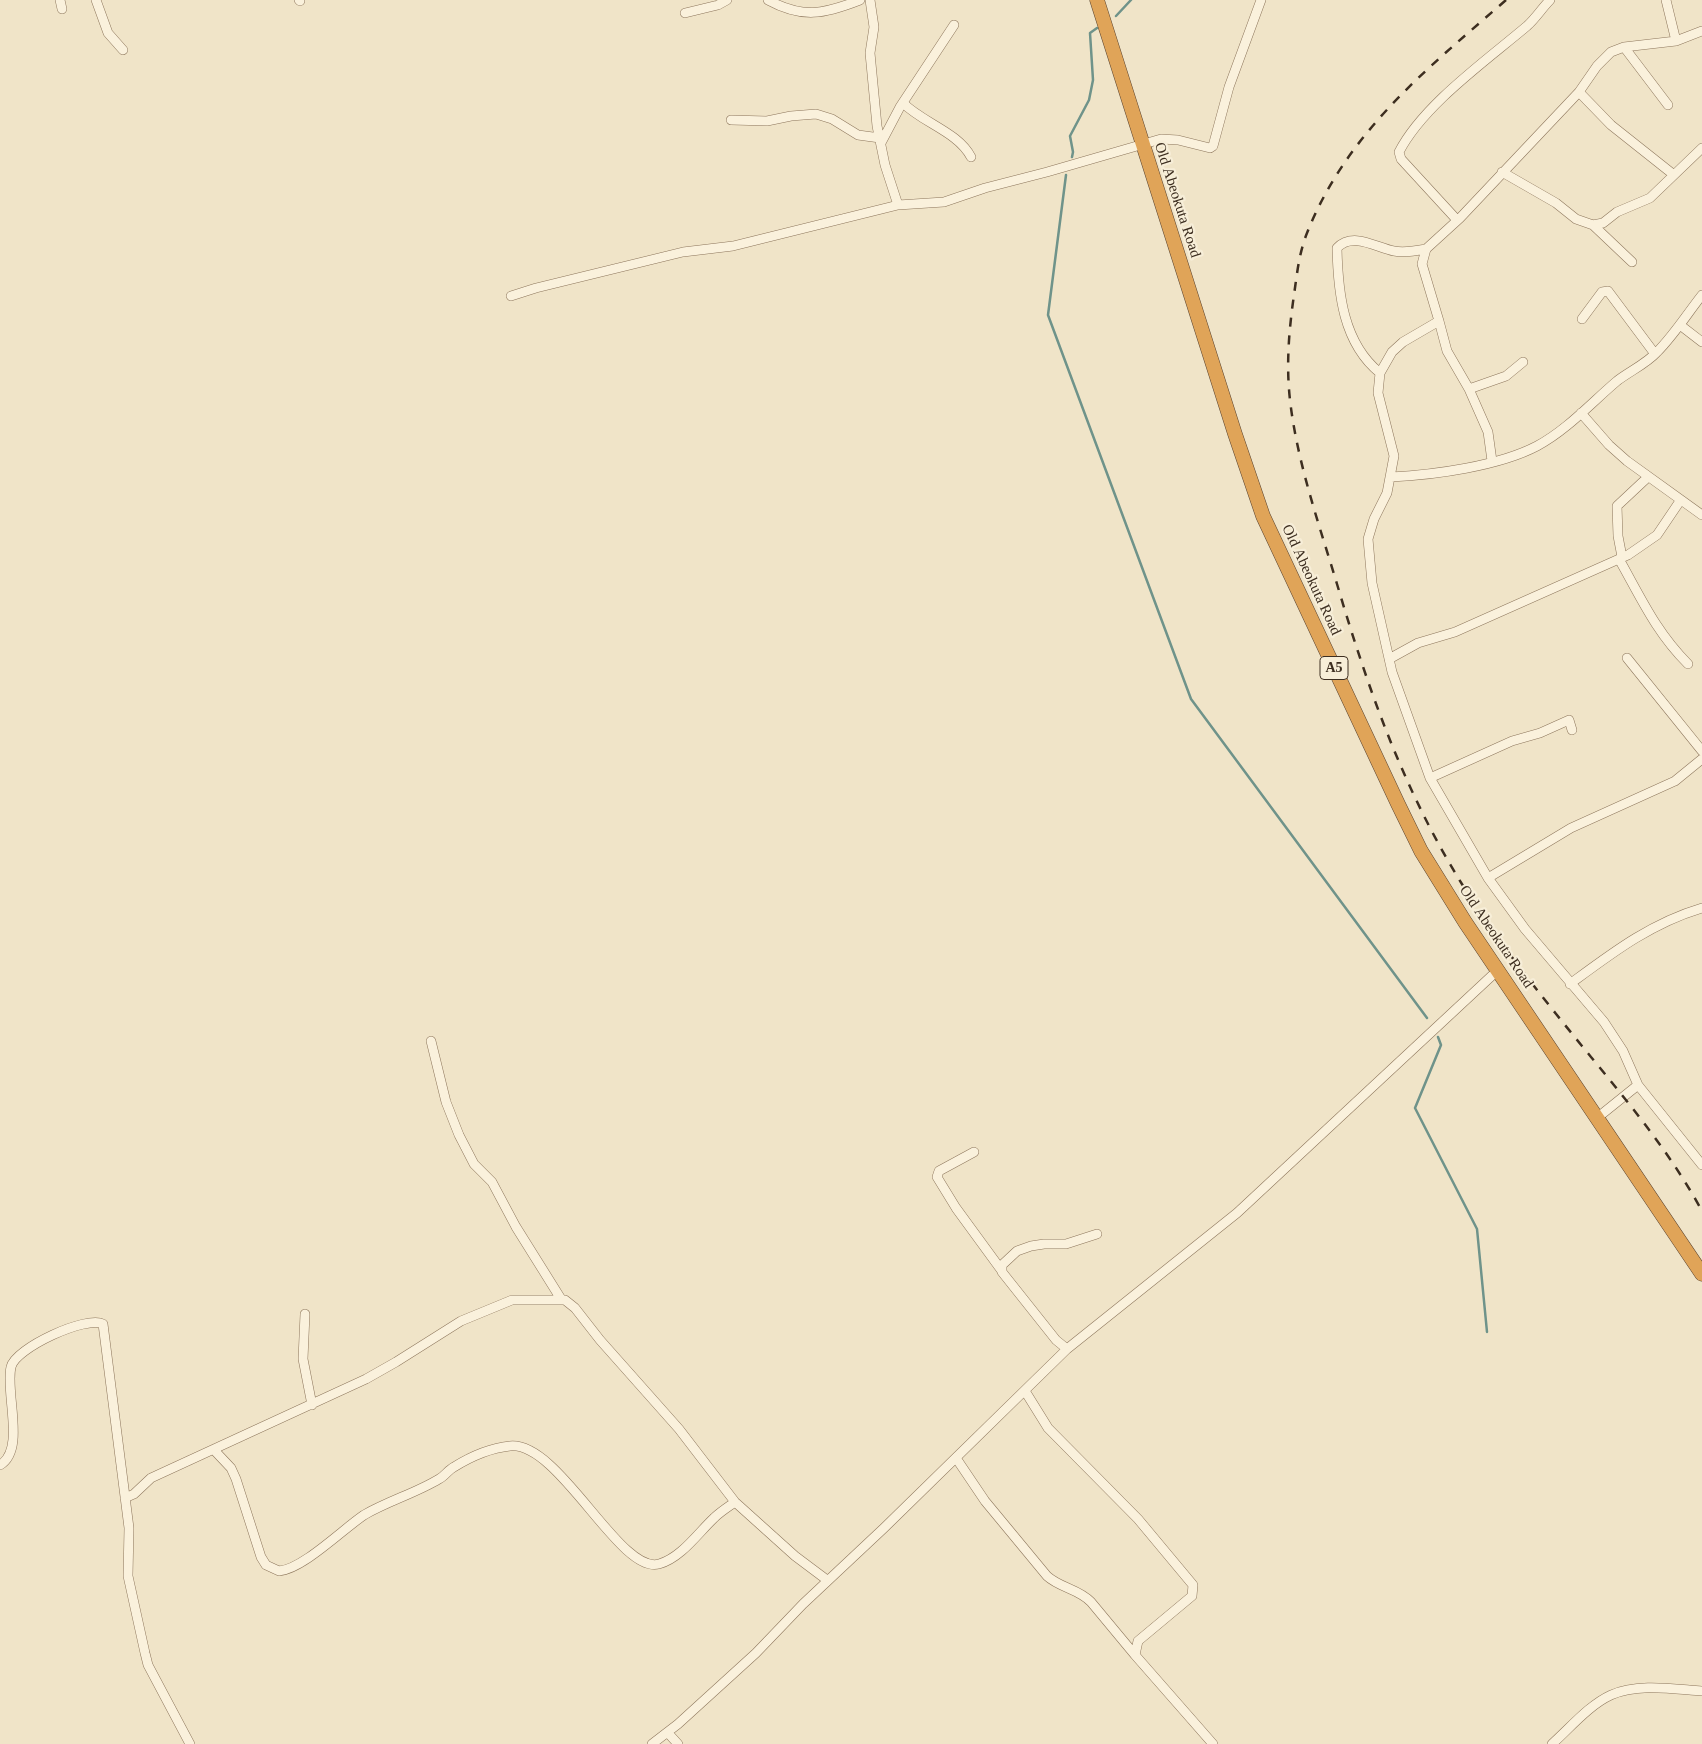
<!DOCTYPE html>
<html>
<head>
<meta charset="utf-8">
<style>
	body { margin:0 }
	canvas { display:block; background:#f0e4c8 }
</style>
</head>
<body>
<canvas width="1702" height="1744"></canvas>
<script>
const context = document.querySelector('canvas').getContext('2d');
context.lineJoin = 'round';
function trace(path, color, width, dash) {
  context.strokeStyle = color;
  context.lineWidth = width;
  context.lineCap = dash ? 'butt' : 'round';
  context.setLineDash(dash || []);
  context.stroke(path);
}
function write(font, color, halo, rows, align = 'center') {
  context.font = font + ' Georgia,serif';
  context.lineWidth = 4.5;
  context.setLineDash([]);
  context.textBaseline = 'middle';
  context.strokeStyle = halo;
  context.fillStyle = color;
  for (const [text, x, y, turn = 0] of rows) {
    context.save();
    context.translate(x, y);
    context.rotate((+turn || 0) * Math.PI / 180);
    context.textAlign = isNaN(turn) ? turn : align;
    if (halo) context.strokeText(text, 0, 0);
    context.fillText(text, 0, 0);
    context.restore();
  }
}
trace(new Path2D(`
	M1116 16 1131 0
	M1072 157 1073 152 1070 136 1089 100 1093 80 1090 33 1097 28
	M1066 175 1048 315 1191 699 1427 1018
	M1438 1037 1441 1045 1415 1108 1477 1229 1487 1332`), '#6f938a', 2.5);
const minor = new Path2D(`
	M60 0 62 9
	M96 0 108 33 123 50
	M299 0 300 1
	M768 0C803 19 824 14 860 0
	M870 0 874 27 870 53 877 126 885 165 898 205
	M1666 0 1676 41
	M685 13 718 5 727 0
	M1702 31 1676 41 1624 47 1611 52 1597 66 1579 92 1460 218 1426 249 1422 264 1439 321 1403 342 1392 352 1380 373 1378 393 1394 456 1387 493 1374 519 1368 539 1372 583 1392 672 1430 778 1488 878 1525 929 1604 1022 1623 1051 1638 1085 1702 1165
	M1624 47 1668 105
	M1579 92 1611 125 1674 175
	M903 103C923 123 958 132 971 157
	M731 120 767 121 791 116 816 114 832 119 858 135 880 138
	M881 143 900 107 954 25
	M1502 172 1556 203 1576 219 1593 225 1603 223 1617 212 1650 198 1702 148
	M1457 220 1401 159 1399 152C1423 105 1487 60 1527 26 1536 18 1542 8 1550 0
	M1593 225 1632 262
	M511 296 536 288 683 252 733 246 898 205 944 202 985 188 1047 172 1161 139 1178 140 1210 148 1213 146 1229 87 1261 0
	M1582 319 1602 292 1608 291 1655 354
	M1439 321 1447 351 1469 389 1488 432 1492 461
	M1680 325 1702 342
	M1380 373C1343 343 1338 293 1337 248 1353 231 1377 248 1394 251 1405 253 1415 251 1426 249
	M1469 389 1506 376 1523 362
	M1581 413 1609 445 1627 461 1702 515
	M1391 477C1434 475 1499 466 1537 446 1567 430 1591 403 1617 381 1630 371 1646 364 1657 352 1674 335 1687 314 1702 295
	M1622 557 1618 536 1617 506 1648 477
	M1619 559C1641 598 1656 632 1688 664
	M1627 658 1702 751
	M1389 659 1418 643 1455 632 1628 555 1657 535 1680 501
	M1430 778 1512 741 1540 733 1569 720 1572 730
	M1488 878 1571 828 1675 781 1702 759
	M1570 984C1612 953 1651 923 1702 908
	M431 1041 446 1102 459 1135 474 1164 492 1182 516 1227 561 1299
	M1597 1118 1638 1085
	M974 1152 939 1171 937 1177 956 1208 1002 1271
	M305 1314 303 1359 312 1405
	M1067 1349 1056 1340 1002 1272V1265L1017 1251 1031 1246 1044 1244H1066L1097 1234
	M1025 1391 1048 1428 1138 1519 1193 1585 1192 1596 1138 1641 1135 1655
	M214 1450 231 1468 236 1479 261 1557 266 1565 279 1571C303 1569 343 1529 364 1515 388 1501 416 1493 439 1479 445 1476 448 1470 454 1467 470 1457 491 1448 510 1446 559 1441 620 1575 659 1564 681 1558 698 1533 714 1518 720 1512 728 1507 735 1502
	M956 1458 985 1501 1047 1576C1060 1588 1079 1589 1091 1602L1135 1655 1213 1744
	M0 1465C26 1450 5 1393 11 1367 15 1348 87 1315 103 1324L129 1528 128 1576 145 1653 148 1665 190 1744
	M125 1498 134 1494 151 1478 366 1379 396 1362 461 1321 512 1300H565L575 1308 600 1340 679 1429 735 1502 795 1556 827 1580
	M668 1733 678 1744
	M652 1744 678 1724 756 1653 803 1604 884 1528 1067 1349 1237 1213 1498 970
	M1552 1744C1570 1728 1589 1705 1611 1695 1638 1683 1673 1689 1702 1691`);
const highway = new Path2D(`
	M1097 0 1235 434 1263 516 1398 804 1421 851 1465 922 1702 1274`);
trace(minor, '#8d765c', 10);
trace(highway, '#5b4430', 15);
trace(minor, '#faf1dc', 9);
trace(highway, '#e0a458', 14);
trace(new Path2D(`
	M1506 0C1427 69 1347 132 1307 233 1299 253 1297 274 1294 295 1289 329 1286 365 1290 400 1297 462 1319 524 1337 584 1371 699 1409 805 1476 906 1511 959 1551 1008 1591 1057 1632 1107 1671 1154 1702 1211`), '#3d2e20', 2.5, [9, 9]);
for (const [x, y, w] of [
	[1334,668,28]
]) {
  const box = new Path2D();
  box.roundRect(x - w / 2, y - 11.5, w, 23, 4);
  context.fillStyle = '#f7eed8';
  context.fill(box);
  trace(box, '#3d2e20', 1);
}
write('bold 14px', '#3d2e20', null, [
	["A5",1334,668]
]);
write('15px', '#3d2e20', '#f7eed8', [
	["Old Abeokuta Road",1177,200,72],
	["Old Abeokuta Road",1311,580,65],
	["Old Abeokuta Road",1496,937,56]
]);
</script>
</body>
</html>
